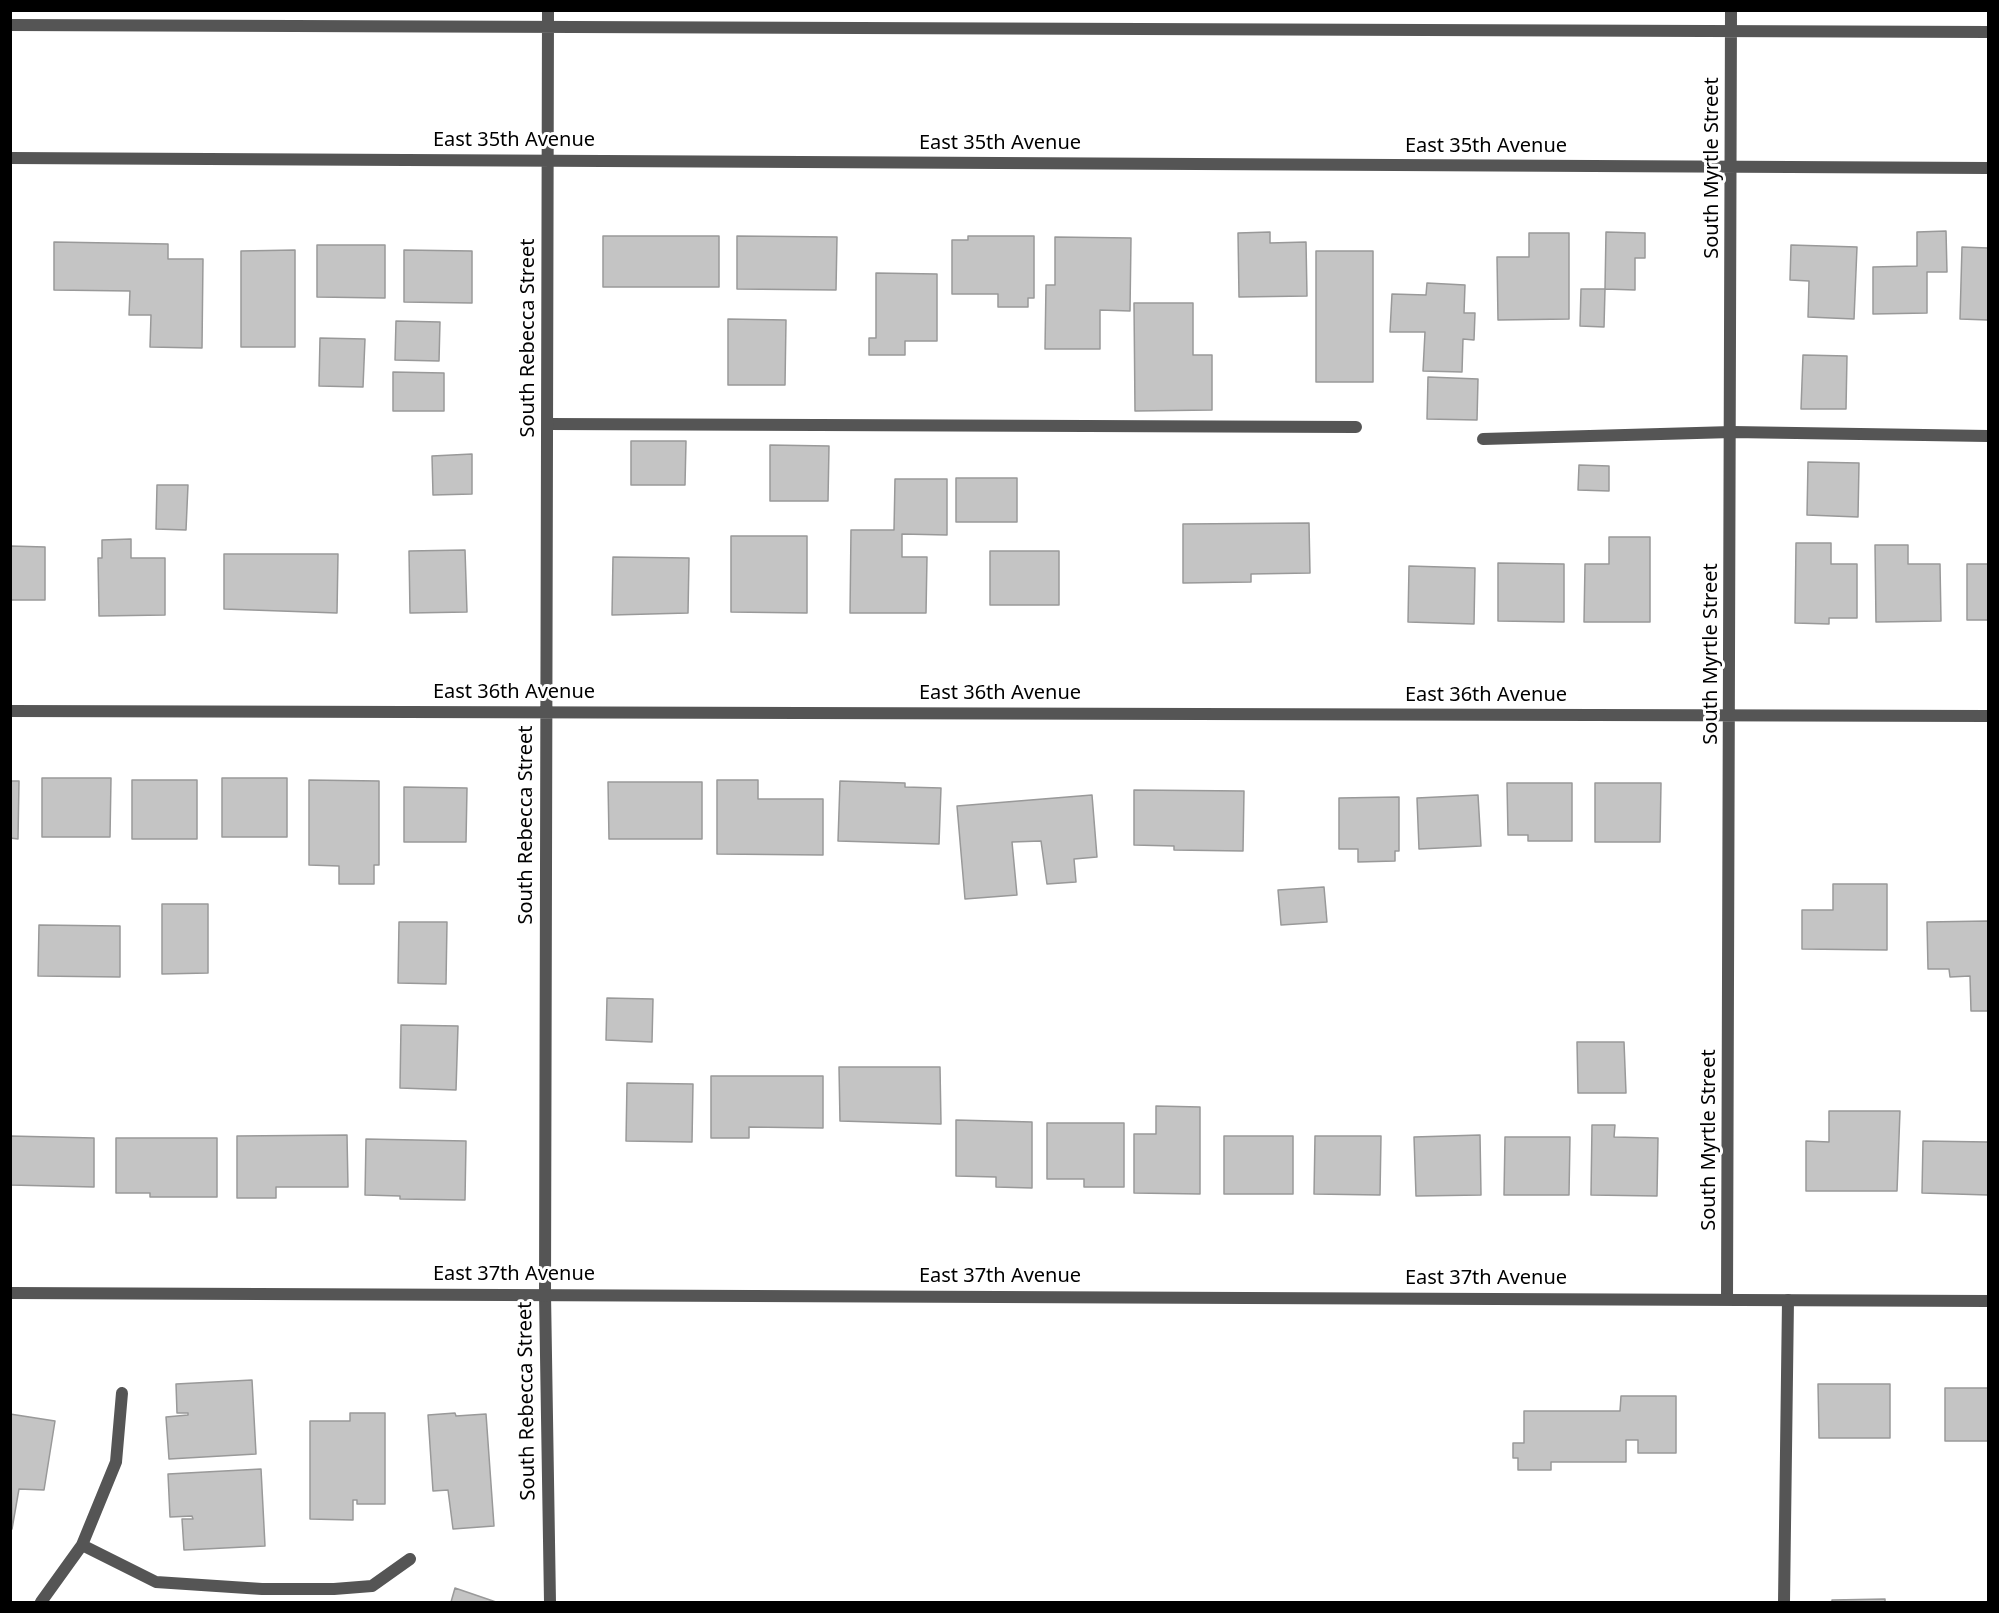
<!DOCTYPE html>
<html>
<head>
<meta charset="utf-8">
<style>
	body { margin:0 }
	#map { position:relative; width:1999px; height:1613px; overflow:hidden; background:#fff; font-family:"Noto Sans",sans-serif }
	canvas { display:block }
	.frame { position:absolute; inset:0; border:12px solid #000; pointer-events:none }
</style>
</head>
<body>
<div id="map">
<canvas width="1999" height="1613"></canvas>
<div class="frame"></div>
</div>
<script>
const context = document.querySelector('canvas').getContext('2d');
context.lineJoin = 'round';
function fill(path, color) {
  context.fillStyle = color;
  context.fill(path, 'evenodd');
}
function trace(path, color, width, dash) {
  context.strokeStyle = color;
  context.lineWidth = width;
  context.lineCap = dash ? 'butt' : 'round';
  context.setLineDash(dash || []);
  context.stroke(path);
}
function write(font, color, halo, rows, align = 'center') {
  context.font = font + ' "Noto Sans",sans-serif';
  context.lineWidth = 6;
  context.setLineDash([]);
  context.textBaseline = 'middle';
  context.strokeStyle = halo;
  context.fillStyle = color;
  for (const [text, x, y, turn = 0] of rows) {
    context.save();
    context.translate(x, y);
    context.rotate((+turn || 0) * Math.PI / 180);
    context.textAlign = isNaN(turn) ? turn : align;
    if (halo) context.strokeText(text, 0, 0);
    context.fillText(text, 0, 0);
    context.restore();
  }
}
const building = new Path2D(`
	M1946 231 1947 272H1927V313L1873 314V267L1917 266V232Z
	M1270 232V243L1306 242 1307 296 1239 297 1238 233Z
	M1606 232 1645 233V258H1635V290L1605 289Z
	M1529 233H1569V319L1498 320 1497 257H1529Z
	M603 236H719V287H603Z
	M737 236 837 237 836 290 737 289Z
	M968 236H1034V298H1028V307H998V294H952V240H968Z
	M1055 237 1131 238 1130 311 1100 310V349H1045L1046 285H1055Z
	M54 242 168 244V259H203L202 348 150 347 151 315H129L130 291 54 290Z
	M317 245H385V298L317 297Z
	M1791 245 1857 247 1854 319 1808 317 1809 281 1790 280Z
	M1962 247 1988 248V320L1960 319Z
	M295 250V347H241V251Z
	M404 250 472 251V303L404 302Z
	M1316 251H1373V382H1316Z
	M876 273 937 274V341H905V355H869V338H876Z
	M1427 283 1465 285 1464 313H1475L1474 340 1463 339 1462 372 1423 371 1425 332H1390L1392 294 1426 295Z
	M1581 289H1605L1604 327 1580 326Z
	M1134 303H1193V355H1212V410L1135 411Z
	M728 319 786 320 785 385H728Z
	M396 321 440 322 439 361 395 360Z
	M320 338 365 339 363 387 319 386Z
	M1803 355 1847 356 1846 409H1801Z
	M393 372 444 373V411H393Z
	M1428 377 1478 379 1477 420 1427 419Z
	M631 441H686L685 485H631Z
	M770 445 829 446 828 501H770Z
	M472 454V494L433 495 432 456Z
	M1808 462 1859 463 1858 517 1807 515Z
	M1579 465 1609 466V491L1578 490Z
	M956 478H1017V522H956Z
	M895 479H947V535L902 534V557H927L926 613H850L851 530H894Z
	M157 485H188L186 530 156 529Z
	M1309 523 1310 573 1251 574V582L1183 583V524Z
	M731 536H807V613L731 612Z
	M1609 537H1650V622H1584L1585 564H1609Z
	M131 539V558H165V615L99 616 98 558H102V540Z
	M1796 543H1831V564H1857V618H1829V624L1795 623Z
	M1875 545H1908V564H1940L1941 621 1876 622Z
	M10 546 45 547V600H10Z
	M465 550 467 612 410 613 409 551Z
	M990 551H1059V605H990Z
	M224 554H338L337 613 224 609Z
	M613 557 689 558 688 613 612 615Z
	M1498 563 1564 564V622L1498 621Z
	M1967 564H1988V620H1967Z
	M1409 566 1475 568 1474 624 1408 622Z
	M42 778H111L110 837H42Z
	M222 778H287V837H222Z
	M132 780H197V839H132Z
	M309 780 379 781V865H374V884H339V866L309 865Z
	M717 780H758V799H823V855L717 854Z
	M10 781H19L18 839 10 838Z
	M840 781 905 783V787L941 788 939 844 838 841Z
	M608 782H702V839H609Z
	M1507 783H1572V841H1528V835H1508Z
	M1595 783H1661L1660 842H1595Z
	M404 787 467 788 466 842H404Z
	M1134 790 1244 791 1243 851 1174 850V846L1134 845Z
	M1092 795 1097 857 1074 859 1076 882 1047 884 1041 841 1012 842 1017 895 965 899 957 806Z
	M1478 795 1481 846 1419 849 1417 798Z
	M1399 797V851H1395V861L1358 862V849H1339V798Z
	M1833 884H1887V950L1802 949V910H1833Z
	M1324 887 1327 922 1281 925 1278 890Z
	M162 904H208V973L162 974Z
	M1988 921V1011H1971L1970 976 1950 977 1949 969H1928L1927 922Z
	M399 922H447L446 984 398 983Z
	M39 925 120 926V977L38 976Z
	M607 998 653 999 652 1042 606 1040Z
	M401 1025 458 1026 456 1090 400 1088Z
	M1577 1042H1624L1626 1093H1578Z
	M839 1067H940L941 1124 840 1121Z
	M711 1076H823V1128L749 1127V1138H711Z
	M627 1083 693 1084 692 1142 626 1141Z
	M1156 1106 1200 1107V1194L1134 1193V1134H1156Z
	M1829 1111H1900L1897 1191H1806V1141L1829 1142Z
	M956 1120 1032 1122V1188L996 1187V1177L956 1176Z
	M1047 1123H1124V1187H1084V1179H1047Z
	M1592 1125H1615L1614 1137 1658 1138 1657 1196 1591 1195Z
	M347 1135 348 1187H276V1198H237V1136Z
	M1480 1135 1481 1195 1416 1196 1414 1137Z
	M10 1136 94 1138V1187L10 1185Z
	M1224 1136H1293V1194H1224Z
	M1315 1136H1381L1380 1195 1314 1194Z
	M1505 1137H1570L1569 1195H1504Z
	M116 1138H217V1197H150V1193H116Z
	M366 1139 466 1141 465 1200 400 1199V1196L365 1195Z
	M1923 1141 1988 1142V1195L1922 1193Z
	M252 1380 256 1454 169 1459 166 1417 188 1415V1413H177L176 1384Z
	M1818 1384H1890V1438H1819Z
	M1945 1388H1988V1441H1945Z
	M1621 1396H1676V1453H1638V1440H1626V1462H1551V1470H1518V1458H1513V1443H1524V1411H1620Z
	M350 1413H385V1504H357V1500H353V1520L310 1519V1421H350Z
	M455 1413 456 1416 486 1414 494 1526 453 1529 448 1490 433 1491 428 1415Z
	M10 1414 55 1421 44 1490 19 1489 12 1529Z
	M261 1469 265 1546 184 1550 182 1519H193L192 1516 170 1517 168 1474Z
	M455 1588 496 1602H451Z
	M1885 1599V1602H1832V1600Z`);
fill(building, '#c4c4c4');
trace(building, '#999', 1.5);
trace(new Path2D(`
	M548 424 1356 427
	M1483 439 1732 432 1988 436`), '#555', 12);
trace(new Path2D(`
	M548 10 545 1294 550 1602
	M10 25 1988 32
	M10 158 1988 168
	M10 711 1988 716
	M1727 1298 1731 10
	M82 1545 156 1582 262 1589H334L372 1586 410 1559
	M41 1602 82 1545 116 1462 122 1393
	M1784 1602 1788 1300`), '#555', 12);
trace(new Path2D(`
	M10 1293 1988 1301`), '#555', 12);
write('20px', '#000', '#fff', [
	["East 35th Avenue",514,140],
	["East 35th Avenue",1000,143],
	["East 35th Avenue",1486,146],
	["South Myrtle Street",1712,168,-90],
	["South Rebecca Street",528,338,-90],
	["South Myrtle Street",1711,654,-90],
	["East 36th Avenue",514,692],
	["East 36th Avenue",1000,693],
	["East 36th Avenue",1486,695],
	["South Rebecca Street",526,825,-90],
	["South Myrtle Street",1709,1140,-90],
	["East 37th Avenue",514,1274],
	["East 37th Avenue",1000,1276],
	["East 37th Avenue",1486,1278],
	["South Rebecca Street",527,1401,-91]
]);
</script>
</body>
</html>
